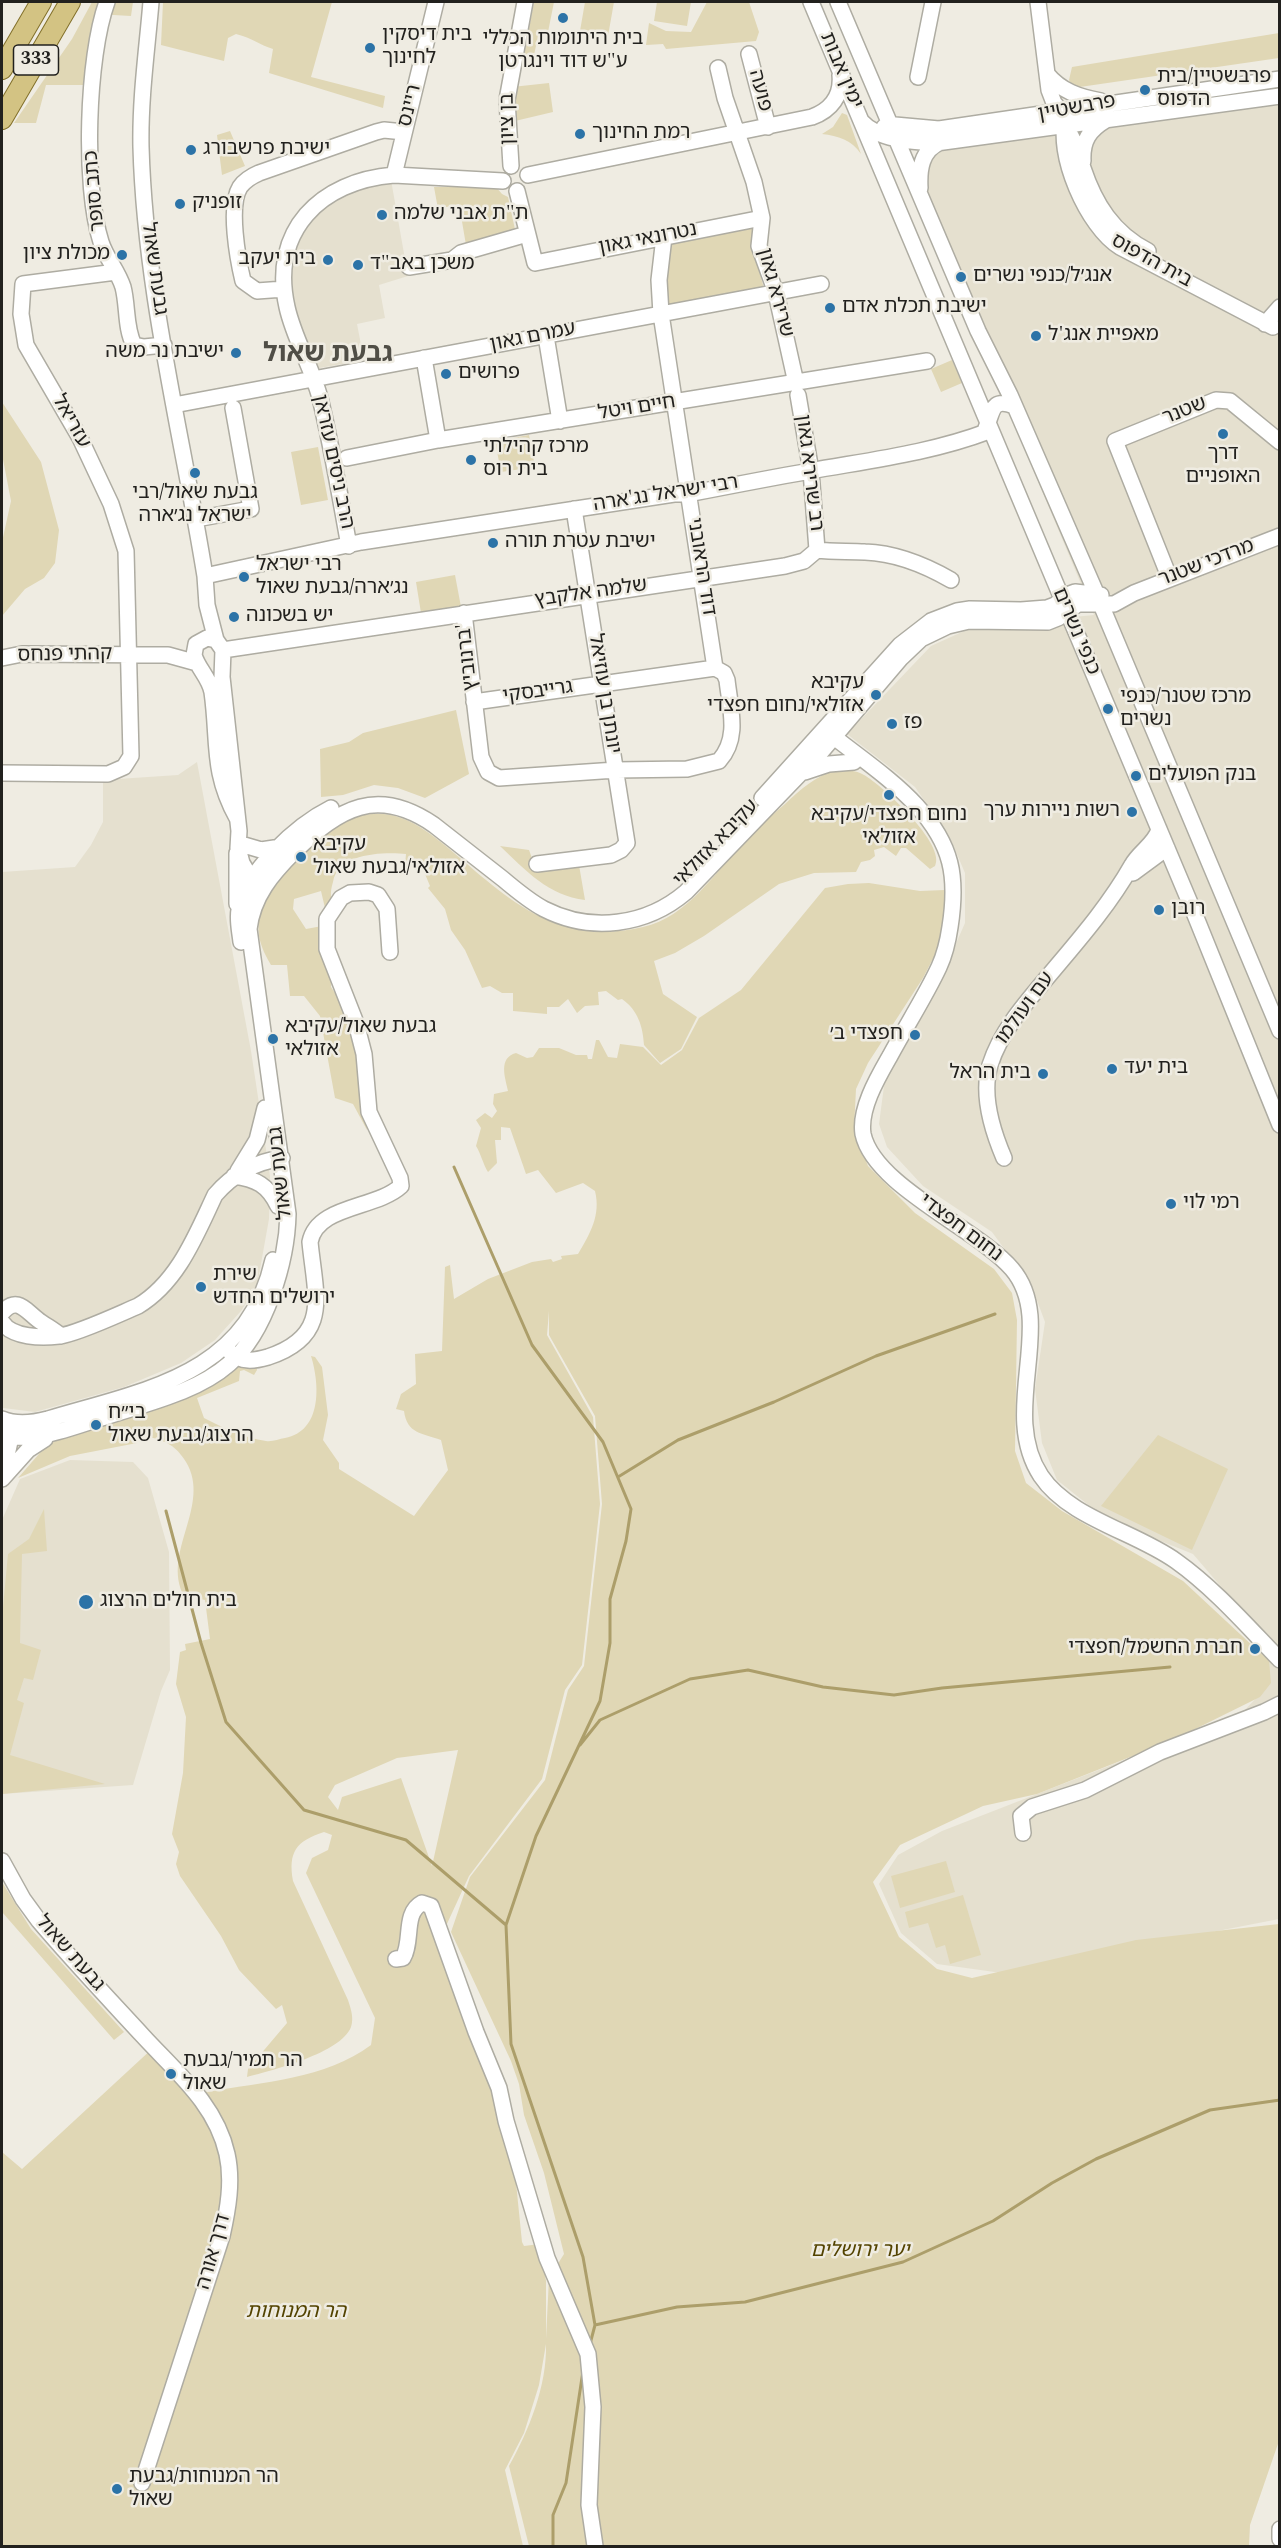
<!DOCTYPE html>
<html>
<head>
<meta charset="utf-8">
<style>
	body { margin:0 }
	#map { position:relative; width:1281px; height:2548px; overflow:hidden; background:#efece2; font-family:Spectral,serif }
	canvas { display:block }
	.frame { position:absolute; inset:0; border:3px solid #22211e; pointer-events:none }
</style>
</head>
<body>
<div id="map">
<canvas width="1281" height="2548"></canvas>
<div class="frame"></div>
</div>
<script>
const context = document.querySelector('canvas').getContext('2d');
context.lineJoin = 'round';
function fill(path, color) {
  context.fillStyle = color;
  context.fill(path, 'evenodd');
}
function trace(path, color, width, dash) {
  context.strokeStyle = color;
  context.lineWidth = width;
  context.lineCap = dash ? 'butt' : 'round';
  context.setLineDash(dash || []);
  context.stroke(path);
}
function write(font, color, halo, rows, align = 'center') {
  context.font = font + ' Spectral,"Noto Sans Hebrew",serif';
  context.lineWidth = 5;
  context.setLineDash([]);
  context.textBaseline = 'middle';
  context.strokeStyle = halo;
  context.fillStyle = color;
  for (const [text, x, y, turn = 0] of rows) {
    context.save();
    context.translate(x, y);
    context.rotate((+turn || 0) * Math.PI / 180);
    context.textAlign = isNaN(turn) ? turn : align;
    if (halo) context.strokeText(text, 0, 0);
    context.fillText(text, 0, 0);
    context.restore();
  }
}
fill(new Path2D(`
	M1279 105V1919L1002 1973 937 1964 901 1933 879 1884 898 1855 942 1831 1240 1715 1264 1690 1241 1610 1193 1554 1106 1519 1057 1480 1042 1443 1035 1389 1045 1322 1032 1287 992 1232 923 1186 887 1147 879 1124 886 1071 939 982 965 923V873L950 838 915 787 847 734 931 646 973 627 1094 615 923 207 926 152 1197 112Z
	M391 180 408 276 379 285 385 318 357 324 364 360 314 369 295 321 289 271 294 248 312 215 344 192Z
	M197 762 251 1051 270 1176 269 1219 257 1286 241 1311 215 1340 181 1363 124 1387 35 1412 3 1408 2 872 75 867 91 845 103 822V780L178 775Z
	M70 1460 133 1462 148 1478 169 1552 170 1670 161 1691 133 1785 2 1794V1520L20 1479Z`), '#e5e0cf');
fill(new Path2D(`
	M92 2H133L131 16 96 14 84 85H46L36 123H14L72 39Z
	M163 2H332L311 77 385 96 383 108 269 73 273 49C259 45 253 38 236 34L228 38 224 61 161 45Z
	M534 2H554L548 32H539L534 55H524Z
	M585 2H614L608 36 580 31Z
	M657 2H691L687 26 654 21Z
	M707 2H749L759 32 756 41 666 49 663 44 646 45 649 23 666 31 691 32Z
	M1279 33V58L1073 88 1069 80 1072 67Z
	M549 83 553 112 515 121 512 87Z
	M842 113 847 115 861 154C852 140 838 136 822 134L833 127Z
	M230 131 245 166 222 175 217 135Z
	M434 187H496L502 194 508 197 516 234 466 245 459 204 438 209Z
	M755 227 752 246 765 292 665 310 663 295 670 242Z
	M952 360 962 383 941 392 931 369Z
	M2 402 41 462 59 530 55 563 44 578 25 589 2 616V542L11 501 2 454Z
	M529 435 535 467 501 472 495 441Z
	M318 447 328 500 301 505 291 452Z
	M455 575 461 607 421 613 416 582Z
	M456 710 469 774 425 798 398 788 374 785 343 795 321 797 320 749 349 742 363 733Z
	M837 770C847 770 855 770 864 775 882 785 947 845 935 866L930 869 906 848H901L896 856 884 847 874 850 875 856 870 860 861 862 856 872 814 873 779 884 704 936 675 953 654 961 663 994 697 1017 681 1049 660 1063 644 1045C643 1027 638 1010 622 999L618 1000 606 991 598 992 599 1005 585 1006 577 1013 568 999 559 1007H547V1014L513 1011V993H502L490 986 482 988 465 950 451 930 445 909 428 888 430 886 425 874 426 870 405 865 406 854C383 852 338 853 333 882 331 889 330 894 332 901L325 908 321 891 294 899 293 909 306 929 322 926 332 972 331 987 335 993 344 998 353 1025 367 1130 353 1104 335 1098 320 1016 304 996H290L287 965H271C256 940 253 920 270 894 287 868 310 842 336 826 356 814 379 810 401 818 419 824 433 836 447 847 477 872 506 900 541 917 572 933 609 935 643 927 688 917 715 872 745 841 757 828 771 816 785 804 801 789 815 776 837 770Z
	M500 846 529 850 536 869 579 865 585 900C549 896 525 870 500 846Z
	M869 883 920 891 945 890 948 898 940 945 923 978 868 1063 856 1089 854 1129 868 1166 915 1213 994 1269 1012 1293 1017 1320 1015 1451 1026 1483 1062 1511 1183 1581 1269 1661 1271 1683 1260 1697 1173 1740 1037 1794 983 1806 900 1845 873 1882 899 1937 937 1969 972 1978 1136 1940 1279 1924 1280 2438 1250 2525 1249 2546H529L509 2466C529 2430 547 2386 546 2344L539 2385 524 2433 505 2470 523 2546H2V2152L22 2169 154 2047 207 2092C262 2082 326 2079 371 2045L375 2018 306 1873 312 1858 328 1850 332 1835 324 1832C296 1841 288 1852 293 1881L348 2000C351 2009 354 2018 351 2027 341 2053 273 2070 247 2077L248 2069 287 2023 282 2005 276 2009 239 1970 221 1936 180 1876 176 1864 179 1852 172 1834 183 1773 186 1717 176 1684 180 1652 186 1650 185 1644 210 1639 205 1600 184 1596C161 1553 212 1505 186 1462 179 1451 173 1445 162 1441 153 1437 144 1435 137 1443L70 1456 18 1478 45 1447 62 1436 234 1366 256 1363 257 1370 254 1375 244 1370 240 1371 239 1381 197 1398 204 1418C224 1428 244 1438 266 1441 272 1442 279 1439 285 1438 322 1431 320 1385 311 1356L315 1357 322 1367 328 1415 323 1440 339 1463V1469L414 1516 448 1470 441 1440C422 1433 407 1434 404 1411L396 1409 401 1394 416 1384 415 1354 442 1351 445 1267 450 1265 454 1299 488 1279 532 1262 551 1259 553 1262 562 1259 561 1256 578 1254C590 1234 601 1215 595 1191L583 1183 556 1193 538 1170 526 1174 510 1128 501 1127V1140H495L497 1163 488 1172C483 1164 481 1154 476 1146L481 1128 476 1120 485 1113 492 1118 497 1111 493 1104 494 1094 508 1091C505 1077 498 1058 516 1053L527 1058 533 1057 539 1048H559L576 1055H587L588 1059H592L596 1040H599L608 1057 617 1058 620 1044 643 1047 661 1065 682 1050 699 1018 741 990 825 888 848 884ZM549 1311V1335L595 1416 602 1504 584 1666 568 1690 545 1780 470 1877 451 1932 511 2061 519 2084 524 2115 544 2173 564 2254 549 2278 546 2339V2281L540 2244 524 2246 522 2242 513 2153 506 2152 499 2095 446 1926 469 1876 542 1779 565 1690 582 1665 600 1504 593 1417 547 1335ZM458 1750 432 1866 401 1778 342 1797 338 1810 328 1797 335 1785 397 1758Z
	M1158 1435 1228 1469 1192 1550 1101 1506Z
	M44 1509 47 1551 22 1554 20 1643 41 1650 33 1680 24 1678 17 1700 24 1703 10 1755 105 1784 2 1794V1618L8 1554 29 1539Z
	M946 1861 955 1892 900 1908 891 1876Z
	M2 1882 31 1929 124 2032 114 2040 2 1912Z
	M963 1895 981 1955 950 1964 945 1945 936 1948 928 1923 909 1928 905 1912Z`), '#e0d7b5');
trace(new Path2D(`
	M454 1167 532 1345 603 1442 631 1509 626 1541 610 1599V1643L600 1701 536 1836 506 1925 511 2044 583 2257 595 2325 590 2344
	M618 1477 678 1440 774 1402 876 1356 995 1314
	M166 1511 201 1643 226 1722 304 1810 406 1840 506 1925
	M580 1745 600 1720 690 1679 748 1670 823 1687 894 1695 942 1688 1170 1667
	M595 2325 677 2307 745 2302 903 2262 993 2221 1052 2183 1096 2159 1210 2110 1280 2100
	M553 2546V2515L566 2483 583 2371`), '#ac9e6a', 3);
const minor = new Path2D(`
	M107 2C87 57 83 186 101 242 106 258 118 271 123 287 128 306 125 328 134 345L144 347 164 345
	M151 2C147 50 140 98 141 147 145 292 182 433 205 576L207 605 216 640
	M811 2 1193 910 1280 1125
	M838 2 978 331 1010 395 1097 595 1280 1031
	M1038 2 1049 90 1054 103 1067 118
	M749 54 768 127
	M718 68 725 98 754 182 762 218 759 246 776 293 796 383
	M1047 74C1061 91 1079 97 1101 101
	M918 77 933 2
	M1067 117C1054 152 1088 228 1120 247L1273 327
	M861 121C878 140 912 142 936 143L1280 96
	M1064 125C1074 137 1078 153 1083 168 1095 204 1113 233 1148 251
	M884 127 895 125 939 129 1280 79
	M1083 161C1082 141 1089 130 1106 120
	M511 166 507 100 525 2
	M394 175 436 2
	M528 175 812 117C831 110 842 96 840 75
	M920 188C919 170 921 150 941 142
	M517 191 535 263 762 218
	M664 237 659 280 661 314 715 668
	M409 267 452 260 461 253 527 234
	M284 289 257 291 243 281C238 260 228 206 240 187 245 180 252 176 259 173L376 132 384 130 404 132
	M1265 324 1280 307
	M546 336 560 421
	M424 358 438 440
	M798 395 811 471 817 550
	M174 405 821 284
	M986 428C993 412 991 397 1014 406
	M347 458 438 440 927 361
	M196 519 251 509 233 408
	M349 546C340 497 332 447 320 398 312 367 294 339 287 307 270 231 320 181 394 175L503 181
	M817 550C833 552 849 551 865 552 895 553 925 565 951 580
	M205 576 361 542 674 494H688C729 486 770 478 810 471 871 460 931 453 989 431
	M1170 579 1115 441 1216 400 1230 401 1280 442
	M464 613 481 757 488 772 499 778 616 770 687 769 719 761C740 738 730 708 727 680L724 673 715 668
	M223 650 785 566 804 561 817 550
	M2 658 22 654 168 655 197 663
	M474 702 715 668
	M825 733 834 737C862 759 893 780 917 806 952 845 958 876 950 927 948 941 945 954 939 967 925 997 906 1026 890 1056 878 1077 859 1109 863 1134 874 1186 978 1229 1012 1269 1058 1323 998 1411 1041 1476 1069 1518 1136 1532 1176 1561 1214 1588 1247 1626 1280 1660
	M805 772 829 764 854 762
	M2 773 108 774 124 767 131 756 126 551 111 504 80 438 26 345 21 314 23 284 116 272
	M762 798 900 645 931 621 957 611 970 609 1021 610 1047 608 1055 605 1067 595 1075 592 1101 595
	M237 818C211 771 219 741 212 692 209 677 198 669 194 655L196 644 207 638 216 640 223 650 222 677 239 831 238 848 242 863 251 878 260 882
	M244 845 261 850 281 847
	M537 864 611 855 621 850 627 843 574 509
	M1133 873 1167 848
	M237 904V853
	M241 942C240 932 237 920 239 910 246 871 297 825 331 808
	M1004 1158C992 1130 981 1095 990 1065 1002 1027 1032 996 1056 967 1084 934 1111 902 1132 865 1139 852 1156 843 1159 829
	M238 1171 257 1140 265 1108
	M234 1176C256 1179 268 1185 278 1206
	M2 1313C18 1294 27 1313 41 1322 48 1327 54 1330 61 1336
	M2 1322C12 1338 42 1338 59 1336 77 1334 119 1314 138 1306 178 1282 196 1235 215 1195 233 1174 254 1162 282 1158
	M230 1352C242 1363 254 1361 268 1357 332 1336 315 1295 310 1242 317 1205 376 1209 401 1186L400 1178 369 1112 364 1054 356 1023 327 949V919L341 898 350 893 369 892 378 895 387 909 390 952
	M2 1419C16 1425 33 1423 48 1419 144 1390 247 1376 273 1260
	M2 1436C39 1442 72 1427 108 1416 148 1403 197 1392 229 1364 266 1333 287 1261 288 1214L249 929C253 896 272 874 295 851 340 808 377 786 434 825 457 843 480 861 503 879 516 890 529 901 544 909 591 933 646 926 686 892L822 751 901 658 921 639 948 626 969 621 1048 622 1058 618 1078 604H1114L1134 593 1280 536
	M2 1477 11 1437 9 1427
	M2 1479 28 1450 45 1439
	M1023 1833 1021 1816 1032 1807 1085 1790 1160 1752 1264 1712 1280 1704
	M2 1861 23 1899 39 1921C72 1960 108 1998 143 2036 176 2072 216 2104 227 2154 233 2181 228 2209 222 2236L142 2483
	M396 1959 403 1958C413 1941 403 1913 422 1903L431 1906 476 2032 499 2088 506 2121 547 2258 588 2354 593 2407 589 2505 595 2546
	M1280 2529V2539`);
const major = new Path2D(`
	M2 69 41 2
	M2 119 70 2`);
trace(minor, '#aeaca2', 18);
trace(major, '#82702a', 22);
trace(minor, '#fff', 15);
trace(major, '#d3c383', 20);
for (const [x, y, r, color] of [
	[563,18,6,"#2c73a7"],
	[370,48,6,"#2c73a7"],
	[1145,90,6,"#2c73a7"],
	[580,134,6,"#2c73a7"],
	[191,150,6,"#2c73a7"],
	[180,204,6,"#2c73a7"],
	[382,215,6,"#2c73a7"],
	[122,255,6,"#2c73a7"],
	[328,260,6,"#2c73a7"],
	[358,265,6,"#2c73a7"],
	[961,277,6,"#2c73a7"],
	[830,308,6,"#2c73a7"],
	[1036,336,6,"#2c73a7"],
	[236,353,6,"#2c73a7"],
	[446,374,6,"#2c73a7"],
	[1223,434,6,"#2c73a7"],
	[471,460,6,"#2c73a7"],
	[195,473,6,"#2c73a7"],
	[493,543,6,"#2c73a7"],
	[244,577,6,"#2c73a7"],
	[234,617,6,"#2c73a7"],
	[876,695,6,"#2c73a7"],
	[1108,709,6,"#2c73a7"],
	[892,724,6,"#2c73a7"],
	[1136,776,6,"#2c73a7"],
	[889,795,6,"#2c73a7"],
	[1132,812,6,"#2c73a7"],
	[301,857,6,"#2c73a7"],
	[1159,910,6,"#2c73a7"],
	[915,1035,6,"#2c73a7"],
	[273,1039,6,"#2c73a7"],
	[1112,1069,6,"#2c73a7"],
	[1043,1074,6,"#2c73a7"],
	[1171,1204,6,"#2c73a7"],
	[201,1287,6,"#2c73a7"],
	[96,1425,6,"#2c73a7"],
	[86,1602,8,"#2c73a7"],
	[1255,1649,6,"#2c73a7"],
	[171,2074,6,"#2c73a7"],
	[117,2489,6,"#2c73a7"]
]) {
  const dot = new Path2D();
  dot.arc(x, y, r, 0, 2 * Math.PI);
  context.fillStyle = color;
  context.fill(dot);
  trace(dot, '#efece2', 2);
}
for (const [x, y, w] of [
	[36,60,45]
]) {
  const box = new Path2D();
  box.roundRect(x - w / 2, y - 15, w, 30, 4.5);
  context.fillStyle = '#efece2';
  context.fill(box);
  trace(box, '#22211e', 1.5);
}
write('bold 18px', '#22211e', null, [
	["333",36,60]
]);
write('20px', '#22211e', '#efece2', [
	["בית דיסקין",382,36],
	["לחינוך",382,59],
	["בית היתומות הכללי",563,40,"center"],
	["ע\"ש דוד וינגרטן",563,63,"center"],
	["פרבשטיין/בית",1157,78],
	["הדפוס",1157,101],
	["רמת החינוך",592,134],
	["ישיבת פרשבורג",203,150],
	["זופניק",192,204],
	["ת\"ת אבני שלמה",394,215],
	["מכולת ציון",110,255,"right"],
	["בית יעקב",316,260,"right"],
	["משכן באב\"ד",370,265],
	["אנג׳ל/כנפי נשרים",973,277],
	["ישיבת תכלת אדם",842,308],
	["מאפיית אנג'ל",1048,336],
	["ישיבת נר משה",224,353,"right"],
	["פרושים",458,374],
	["מרכז קהילתי",483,448],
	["בית רוס",483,471],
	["דרך",1223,455,"center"],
	["האופניים",1223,478,"center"],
	["גבעת שאול/רבי",195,494,"center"],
	["ישראל נג׳ארה",195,517,"center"],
	["ישיבת עטרת תורה",505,543],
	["רבי ישראל",256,566],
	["נג׳ארה/גבעת שאול",256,589],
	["יש בשכונה",246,617],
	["עקיבא",864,684,"right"],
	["אזולאי/נחום חפצדי",864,707,"right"],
	["מרכז שטנר/כנפי",1120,698],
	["נשרים",1120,721],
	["פז",904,724],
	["בנק הפועלים",1148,776],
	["רשות ניירות ערך",1120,812,"right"],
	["נחום חפצדי/עקיבא",889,816,"center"],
	["אזולאי",889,839,"center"],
	["עקיבא",313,846],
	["אזולאי/גבעת שאול",313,869],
	["רובן",1171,910],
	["גבעת שאול/עקיבא",285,1028],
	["אזולאי",285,1051],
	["חפצדי ב׳",903,1035,"right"],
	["בית יעד",1124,1069],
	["בית הראל",1031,1074,"right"],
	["רמי לוי",1183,1204],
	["שירת",213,1276],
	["ירושלים החדש",213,1299],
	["בי״ח",108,1414],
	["הרצוג/גבעת שאול",108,1437],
	["בית חולים הרצוג",100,1602],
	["חברת החשמל/חפצדי",1243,1649,"right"],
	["הר תמיר/גבעת",183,2062],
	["שאול",183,2085],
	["הר המנוחות/גבעת",129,2478],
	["שאול",129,2501]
], 'left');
write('20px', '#22211e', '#efece2', [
	["ימין אבות",840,71,67],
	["פועה",759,91,75],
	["ריינס",411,106,-76],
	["פרבשטיין",1077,109,-10],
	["בן ציון",509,119,-91],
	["כתב סופר",96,191,-95],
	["נטרונאי גאון",648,240,-11],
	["בית הדפוס",1151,262,29],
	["גבעת שאול",153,269,82],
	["שרירא גאון",774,293,75],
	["עמרם גאון",533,338,-11],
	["חיים ויטל",637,409,-9],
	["שטנר",1185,412,-22],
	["עזריאל",70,422,61],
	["הרב ניסים עזראן",332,462,78],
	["רב שרירא גאון",808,473,83],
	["רבי ישראל נג'ארה",666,495,-9],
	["מרדכי שטנר",1207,564,-21],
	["דוד הראובני",700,567,81],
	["שלמה אלקבץ",591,594,-8],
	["כנפי נשרים",1075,632,67],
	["קהתי פנחס",65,656,-1],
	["ברנוביץ'",469,657,-96],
	["גרייבסקי",538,693,-8],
	["יונתן בן עוזיאל",603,694,81],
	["עקיבא אזולאי",717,844,-46],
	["עם ועולמו",1026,1009,-54],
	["גבעת שאול",282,1173,-96],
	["נחום חפצדי",960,1229,37],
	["גבעת שאול",69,1954,49],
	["דרך אורה",215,2252,-74]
]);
write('italic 20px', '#534300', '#efece2', [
	["יער ירושלים",860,2252],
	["הר המנוחות",296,2313]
]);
write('bold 26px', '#504e46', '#efece2', [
	["גבעת שאול",328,356]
]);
</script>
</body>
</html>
